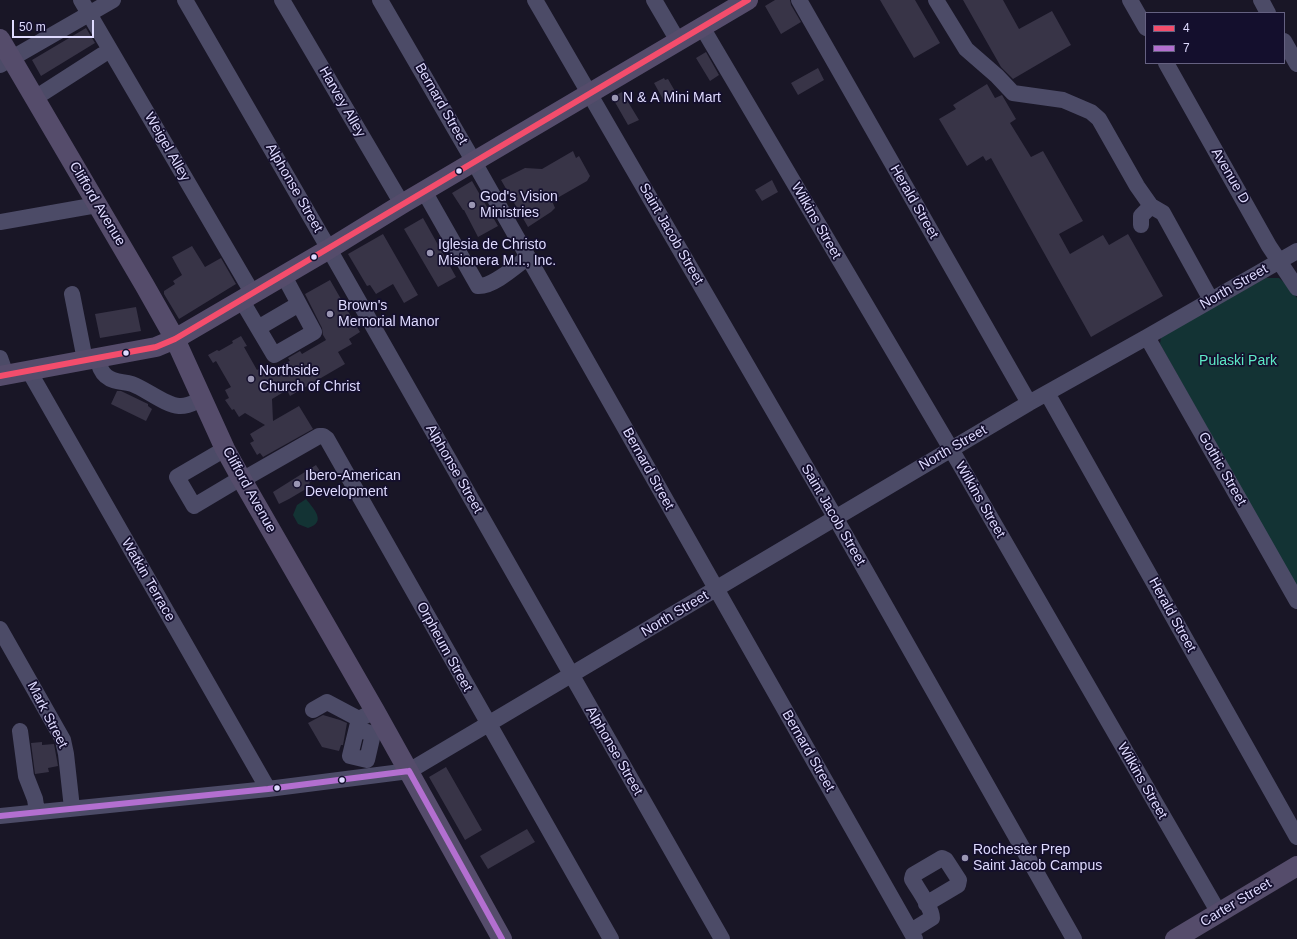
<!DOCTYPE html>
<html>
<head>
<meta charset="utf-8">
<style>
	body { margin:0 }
	#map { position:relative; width:1297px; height:939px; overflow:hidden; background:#191626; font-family:Helvetica,sans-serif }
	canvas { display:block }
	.legend { position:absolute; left:1145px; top:12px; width:140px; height:52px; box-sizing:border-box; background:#140f2d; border:1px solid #656181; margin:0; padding:5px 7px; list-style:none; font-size:12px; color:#dfdbff }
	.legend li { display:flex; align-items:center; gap:8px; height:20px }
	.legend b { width:20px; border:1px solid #656181 }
	.scale { position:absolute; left:12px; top:20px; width:82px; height:18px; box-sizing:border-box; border:2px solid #dfdbff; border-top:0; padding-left:5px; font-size:12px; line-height:14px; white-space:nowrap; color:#dfdbff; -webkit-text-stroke:3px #140f2d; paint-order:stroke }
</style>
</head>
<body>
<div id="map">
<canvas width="1297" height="939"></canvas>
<ul class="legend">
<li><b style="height:5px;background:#f44d6c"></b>4</li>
<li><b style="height:5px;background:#b36fd0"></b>7</li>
</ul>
<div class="scale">50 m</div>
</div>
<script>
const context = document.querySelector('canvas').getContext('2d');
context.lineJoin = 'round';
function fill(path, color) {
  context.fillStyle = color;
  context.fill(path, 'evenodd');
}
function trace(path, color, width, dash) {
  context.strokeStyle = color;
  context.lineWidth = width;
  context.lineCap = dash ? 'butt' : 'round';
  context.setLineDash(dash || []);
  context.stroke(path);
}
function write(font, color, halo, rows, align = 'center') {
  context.font = font + ' Helvetica,sans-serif';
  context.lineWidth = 3.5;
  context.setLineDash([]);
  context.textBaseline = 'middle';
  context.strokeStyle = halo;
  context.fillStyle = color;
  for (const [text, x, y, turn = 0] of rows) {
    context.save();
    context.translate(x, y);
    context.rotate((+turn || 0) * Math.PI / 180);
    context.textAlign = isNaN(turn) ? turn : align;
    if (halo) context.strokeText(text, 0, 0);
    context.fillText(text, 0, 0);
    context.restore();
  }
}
fill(new Path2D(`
	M1266 278H1279L1290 288 1297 298V587L1160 344 1161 337 1167 332Z
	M306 499C314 509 327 522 308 528L298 524 293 515 297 505Z`), '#133334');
fill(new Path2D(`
	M775 0H790L791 5 801 22 781 34 765 6Z
	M880 0H915L940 43 914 58Z
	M963 0H1003L1019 29 1052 11 1071 45 1013 79 1001 67Z
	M86 28 95 43 41 76 32 60Z
	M706 52 719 75 710 81 696 58Z
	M818 68 824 80 798 95 791 83Z
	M664 78 665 80 668 79 676 93 664 101 654 83Z
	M987 84 995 98 1002 95 1016 119 1010 123 1031 157 1043 151 1083 221 1059 234 1070 254 1103 235 1109 245 1128 234 1163 296 1091 337 991 158 986 161 983 156 967 166 939 119 956 109 953 105Z
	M622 92 639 120 628 125 612 97Z
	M573 151 576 158 579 156 590 176 587 181 552 201 555 208 551 212 528 227 501 180 525 168 542 169Z
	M772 180 778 192 762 201 755 190Z
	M472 181 498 226 478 237 464 210H463L452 193Z
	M423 218 456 277 438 287 404 229Z
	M383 234 418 295 404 303 393 284 376 294 370 285 367 286 348 254Z
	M192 246 205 267 221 258 236 284 179 319 164 294V291L175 284 173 281 182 275 172 257Z
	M330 280 360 332 349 339 352 344 338 352 345 364 290 396 287 390 272 399 273 421 299 406 313 429 263 457 260 453 257 455 250 443 254 441 250 434 265 425 245 413 239 417 234 409 232 410 225 400 229 398 225 390 231 387 216 361 213 363 208 355 217 350 219 351 233 343 232 341 241 336 247 346 244 347 257 370 264 366 269 374 284 366 283 364 290 361 288 358 300 351 302 354 326 340 323 335 322 328 305 294Z
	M136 307 141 331 100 338 95 314Z
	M117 391H121L148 404V406L152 409 146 421 111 404Z
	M316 465 322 474 309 483 311 486 289 499 279 504 273 492Z
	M323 715 340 720 347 723 343 745H341L339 751 322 747 308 723Z
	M42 742V745L54 744 58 766 48 768 49 772 35 774 31 743Z
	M446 767 482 830 465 840 429 777Z
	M527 829 535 842 488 869 480 856Z`), '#383447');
trace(new Path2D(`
	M81 0 253 294
	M185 0 329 249 722 939
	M282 0 402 204
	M380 0 474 162 915 939
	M535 0 835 517 1074 939
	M654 0 678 41
	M799 0 1029 403
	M936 0 966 49 997 76 1013 93 1063 100 1091 112 1099 119 1137 186 1151 206 1163 213 1211 300
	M1130 0 1146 28
	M1261 0 1268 13
	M702 27 951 449 1219 913
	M1284 41 1297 64
	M1166 63 1269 246 1297 288
	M0 65 113 0
	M35 98 102 55
	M424 191 478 286C493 287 516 266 528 257
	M0 222 97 205
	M1141 225V216L1151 206
	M72 294 85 360
	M242 301 274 355 314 332 284 276
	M258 328 299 304
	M1147 337 1297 601
	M97 357C99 364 100 371 106 376 114 383 123 381 132 384 146 389 165 405 179 406 187 407 195 402 202 399
	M0 358 6 375
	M29 371 268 789
	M1047 393 1297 837
	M225 449 177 477 194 506 241 478
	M242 480 319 436H323L327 439 611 939
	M0 629 63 740 66 754 72 808
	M313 710 327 702 359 719
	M357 729 373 734 367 760 350 756 359 719 375 711
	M20 731 26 776 35 799 37 812
	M0 816 268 789 409 771 1029 403 1147 337 1297 251
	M911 931 932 918C932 908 917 888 912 879L913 875 942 858 946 860 959 880 958 885 926 904`), '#4c4b67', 16);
trace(new Path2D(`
	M0 39 145 286 175 339 225 449 241 478 375 711 502 939
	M0 376 156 347 175 339 329 249 402 204 748 0
	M1175 939 1297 866`), '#554c6b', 20);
trace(new Path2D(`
	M0 376 156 347 175 339 748 0`), '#f44d6c', 6);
trace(new Path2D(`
	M409 771 502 939
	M0 816 268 789 409 771`), '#b36fd0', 6);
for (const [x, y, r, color] of [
	[615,98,4,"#9a96b3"],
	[459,171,3.5,"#dfdbff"],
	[472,205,4,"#9a96b3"],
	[430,253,4,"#9a96b3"],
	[314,257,3.5,"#dfdbff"],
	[330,314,4,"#9a96b3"],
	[126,353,3.5,"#dfdbff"],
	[251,379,4,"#9a96b3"],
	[297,484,4,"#9a96b3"],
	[342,780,3.5,"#dfdbff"],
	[277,788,3.5,"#dfdbff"],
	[965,858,4,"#9a96b3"]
]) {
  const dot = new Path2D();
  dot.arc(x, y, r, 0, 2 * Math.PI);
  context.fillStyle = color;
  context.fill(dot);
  trace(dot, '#140f2d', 1.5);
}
write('14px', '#dfdbff', '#140f2d', [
	["N & A Mini Mart",623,98],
	["God's Vision",480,197],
	["Ministries",480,213],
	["Iglesia de Christo",438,245],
	["Misionera M.I., Inc.",438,261],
	["Brown's",338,306],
	["Memorial Manor",338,322],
	["Northside",259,371],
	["Church of Christ",259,387],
	["Ibero-American",305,476],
	["Development",305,492],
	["Rochester Prep",973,850],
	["Saint Jacob Campus",973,866]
], 'left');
write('14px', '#dfdbff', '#140f2d', [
	["Harvey Alley",342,102,60],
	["Bernard Street",441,104,60],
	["Weigel Alley",167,147,60],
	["Avenue D",1230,176,60],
	["Alphonse Street",294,188,60],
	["Herald Street",914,202,60],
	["Clifford Avenue",97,204,59],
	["Wilkins Street",816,221,60],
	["Saint Jacob Street",671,234,60],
	["North Street",1234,287,-30],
	["North Street",953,448,-30],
	["Alphonse Street",454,469,60],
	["Bernard Street",648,469,61],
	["Gothic Street",1222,469,60],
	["Clifford Avenue",249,490,61],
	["Wilkins Street",980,500,60],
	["Saint Jacob Street",833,515,60],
	["Watkin Terrace",148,580,60],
	["North Street",675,614,-31],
	["Herald Street",1172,615,61],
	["Orpheum Street",444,647,61],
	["Mark Street",47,715,63],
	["Alphonse Street",614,751,60],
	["Bernard Street",808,751,60],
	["Wilkins Street",1142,781,60],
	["Carter Street",1236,903,-31]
]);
write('14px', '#5deac6', '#140f2d', [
	["Pulaski Park",1238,361]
]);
</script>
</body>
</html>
